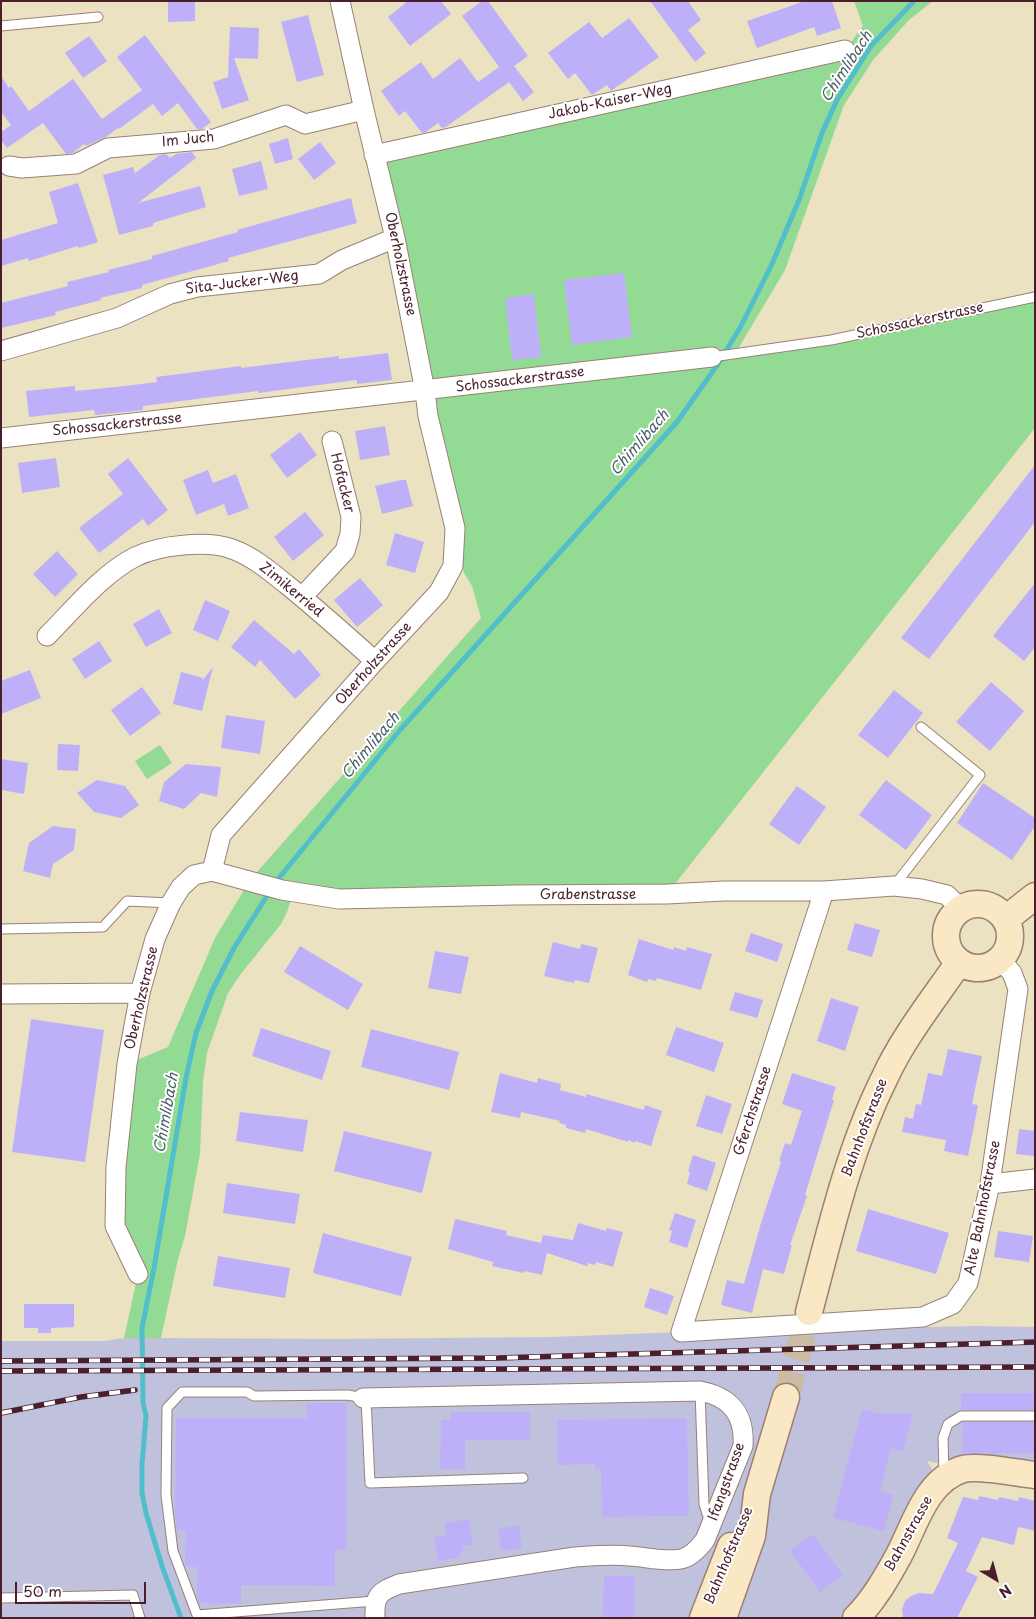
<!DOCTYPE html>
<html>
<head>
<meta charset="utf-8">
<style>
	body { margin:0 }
	#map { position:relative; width:1036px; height:1619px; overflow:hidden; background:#ebe2c1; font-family:"Playpen Sans",sans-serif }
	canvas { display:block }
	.frame { position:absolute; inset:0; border:2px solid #4a1f2b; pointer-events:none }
	.north { position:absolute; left:971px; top:1554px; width:50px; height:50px; -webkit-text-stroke:4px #fff; paint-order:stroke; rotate:143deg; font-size:14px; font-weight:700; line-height:20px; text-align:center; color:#4a1f2b }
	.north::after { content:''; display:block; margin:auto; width:18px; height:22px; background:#4a1f2b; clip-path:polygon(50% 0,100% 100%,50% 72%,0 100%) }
	.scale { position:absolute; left:15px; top:1582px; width:131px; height:22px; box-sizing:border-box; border:2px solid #4a1f2b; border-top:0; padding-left:6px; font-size:15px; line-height:18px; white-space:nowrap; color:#4a1f2b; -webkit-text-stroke:4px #fff; paint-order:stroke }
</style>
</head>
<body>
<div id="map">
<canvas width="1036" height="1619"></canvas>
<div class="frame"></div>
<div class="north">N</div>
<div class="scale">50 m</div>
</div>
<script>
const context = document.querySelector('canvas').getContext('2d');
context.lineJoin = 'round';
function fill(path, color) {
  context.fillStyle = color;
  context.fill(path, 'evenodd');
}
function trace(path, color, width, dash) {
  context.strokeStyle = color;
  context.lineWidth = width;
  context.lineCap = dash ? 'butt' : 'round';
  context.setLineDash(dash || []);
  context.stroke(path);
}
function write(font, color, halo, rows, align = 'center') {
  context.font = font + ' "Playpen Sans",sans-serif';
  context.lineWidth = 4;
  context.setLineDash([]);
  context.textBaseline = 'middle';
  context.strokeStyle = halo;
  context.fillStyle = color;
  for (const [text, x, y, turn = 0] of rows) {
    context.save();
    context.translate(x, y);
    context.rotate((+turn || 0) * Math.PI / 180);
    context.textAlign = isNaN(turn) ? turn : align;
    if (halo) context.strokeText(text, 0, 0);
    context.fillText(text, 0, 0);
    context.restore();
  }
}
fill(new Path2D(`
	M976 1326 1035 1327V1468L951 1466 927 1461 947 1492 941 1500 918 1543 867 1618H1V1341H104L124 1338H161L337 1339 551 1337 681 1332Z`), '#c0c2dd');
fill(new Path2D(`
	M854 1H933L909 20 873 60 844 105 785 270 735 354 1035 297V428L667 894 294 891 287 912 281 924 240 975 228 993 207 1053 203 1081 200 1154 195 1181 185 1236 178 1259 161 1338H124L138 1274 115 1226 127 1064 168 1047 215 938 250 880 481 618 472 586 464 573 374 155 845 50 863 26Z
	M160 745 172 763 147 779 135 761Z`), '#93da94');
trace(new Path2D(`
	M274 884 400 730 677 422 718 364 741 326 772 264 799 200 822 133 838 98 871 46 914 1
	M181 1618 162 1566 146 1513 142 1493V1465L146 1416 143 1403 142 1328 154 1268 186 1078 196 1033 212 991 234 948 270 891`), '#52becb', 5);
fill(new Path2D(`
	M168 1H195V21L168 22Z
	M408 1H441L451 14 410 46 388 17Z
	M482 1H488L528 56 514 66 534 92 523 101 509 82 446 127 442 128 438 123 426 132 422 133 405 111 399 116 381 91 421 62 433 79 460 58 478 82 499 67 462 16Z
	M650 1H688L701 20 688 30 706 53 695 62Z
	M805 1H832L841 28 817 36 814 27 757 48 747 21Z
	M308 15 324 75 297 82 281 22Z
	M629 18 659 57 611 91 607 85 592 95 575 73 568 79 548 53 589 22 602 38Z
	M230 27 259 28 258 59 234 58 249 100 222 109 213 82 228 77Z
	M145 35 211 122 202 129H197L178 103 162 116 153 104 119 129 118 128 106 137 86 146 84 144 73 153 66 154 43 123 7 148 1 140V132L11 125 1 112V76L9 88 11 86 29 111 73 79 102 119 142 90 117 57Z
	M89 36 107 61 83 78 65 53Z
	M288 138 293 159 275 164 269 144Z
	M320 142 336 163 314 180 298 159Z
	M192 152 196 158 138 203 200 186 206 207 153 223V226L119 235 103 175 133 167 135 173 160 155 166 154 170 158 176 154Z
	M261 161 268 189 239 196 232 169Z
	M78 183 98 242 79 248 78 246 29 261 28 258 1 266V240L58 223 49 192Z
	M351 198 357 223 228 258 229 261 142 285V288L100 298 101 300 55 312 56 315 1 328V303L68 286 67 282 109 272 108 270 152 259V256L238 232 237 230Z
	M624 273 632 337 572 345 564 280Z
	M534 294 541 357 512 360 505 298Z
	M388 353 392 380 357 384V380L258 393V391L143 406V410L95 415 94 410 29 417 26 391 75 386V391L125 386 157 382 156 377 241 366V368L339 356V359Z
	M385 426 390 455 360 460 355 431Z
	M300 432 317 455 287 478 270 455Z
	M56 458 60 487 22 493 18 463Z
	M128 458 168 510 148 526 143 519 99 553 79 528 123 494 108 474Z
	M1035 465V522L929 659 901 638Z
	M208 470 213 483 236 474 249 508 228 516 224 504 196 515 183 480Z
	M401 480H406L413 506 382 514 375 486Z
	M305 512 324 535 293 561 274 537Z
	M395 533 424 542 415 573 386 565Z
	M57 551 78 574 55 597 33 574Z
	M360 578 383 605 357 627 334 600Z
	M1035 583V647L1024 661 993 636Z
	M205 600 230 611 218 641 193 630Z
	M159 609 172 633 146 647 133 624Z
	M254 620 294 654 299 649 321 675 295 699 260 660 255 667 231 647Z
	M99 641 112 661 85 679 72 659Z
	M213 667 202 711 173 704 181 672 203 678 202 681Z
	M30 670 41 698 1 714V681Z
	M991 682 1024 711 990 751 956 722Z
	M142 687 161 713 130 736 111 710Z
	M894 690 923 713 888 758 858 735Z
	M226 715 265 721 260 754 221 748Z
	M58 744 80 745 78 771 57 770Z
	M1 759 28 763 24 794 1 790Z
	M186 764 221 767 217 797 201 793 184 809 159 801 164 782Z
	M97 780 125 786 139 805 121 818 94 812 77 793Z
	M886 780 932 815 906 850 859 815Z
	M983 783 1035 818V826L1012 860 957 823Z
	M797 786 826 807 799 845 769 824Z
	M53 826 76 829 74 850 53 864 50 878 23 871 29 843Z
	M855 923 880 930 872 957 847 950Z
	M751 933 783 944 777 962 745 951Z
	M639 939 673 950 674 947 686 951 687 947 712 954 701 990 657 978 656 981 648 979 647 982 628 975Z
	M553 942 580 949 581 944 598 948 589 983 575 980 574 983 544 976Z
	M300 946 363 984 348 1010 284 972Z
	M435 951 469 957 461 994 428 988Z
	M735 992 763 1000 757 1018 729 1010Z
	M831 998 859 1007 845 1051 817 1041Z
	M31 1019 104 1030 85 1162 12 1152Z
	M676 1027 724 1043 714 1072 666 1055Z
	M261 1028 331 1051 322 1080 252 1056Z
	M371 1029 459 1052 449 1090 361 1067Z
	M948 1049 982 1056 972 1104 978 1105 968 1156 944 1151 946 1140 902 1132 905 1117 913 1119 916 1104 921 1105 928 1073 942 1076Z
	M500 1073 537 1083 538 1078 561 1084 560 1090 586 1097V1094L644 1110 645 1105 662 1111 651 1146 635 1141V1143L628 1140V1142L586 1129 585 1133 566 1128V1125L559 1123 560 1121 521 1112 520 1118 491 1112Z
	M792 1073 836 1087 832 1099 834 1100 805 1195 807 1196 790 1245H792L784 1274 763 1269 752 1313 721 1305 727 1280 744 1284 761 1223 781 1162 779 1161 785 1143 791 1145 802 1111 782 1104Z
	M706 1095 732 1104 722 1134 696 1126Z
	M240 1112 308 1120 303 1152 236 1141Z
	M1019 1129 1035 1131V1156L1016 1154Z
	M344 1131 432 1152 422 1193 334 1171Z
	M693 1155 716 1163 707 1191 687 1184 690 1172 688 1171Z
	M227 1183 300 1194 295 1224 223 1213Z
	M868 1209 949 1233 936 1274 856 1251Z
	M675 1213 696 1220 687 1248 669 1242 672 1231 669 1230Z
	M455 1219 507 1231 506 1235 541 1243 543 1235 573 1240 578 1223 606 1231 607 1228 623 1232 613 1267 596 1262 595 1265 588 1263 587 1266 547 1253 542 1275 524 1271V1273L492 1266 493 1262 448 1249Z
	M998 1231 1033 1236 1029 1262 994 1257Z
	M323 1233 412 1257 401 1296 313 1273Z
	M218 1256 290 1268 285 1298 213 1286Z
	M650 1288 674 1296 667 1315 644 1307Z
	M24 1304H74V1327L51 1328V1333H38V1328H24Z
	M961 1393H1035V1410H961Z
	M307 1403H347L346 1550H335V1586L241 1585V1604L199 1603 197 1597V1567L185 1566 186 1530H177L175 1515 176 1418H307Z
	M862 1409 876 1413H913L903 1452 891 1448 880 1491 893 1495 884 1531 833 1518Z
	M451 1412H530V1440H465V1469H440L441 1420H450Z
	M687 1418 689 1516 602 1517 601 1469H595V1464L558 1465 557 1420Z
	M963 1422H1035V1453L962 1454Z
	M979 1496 998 1500 999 1497 1018 1501 1019 1497 1035 1501V1531L1018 1527 1014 1545 982 1537 966 1571 978 1577 957 1618H903L902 1609 905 1601 911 1596 919 1593 933 1594 958 1543 947 1538 963 1497 978 1500Z
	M469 1519 473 1545 462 1546 463 1551 460 1552V1557L438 1561 434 1537 446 1535 445 1523Z
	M519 1525 522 1548 501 1551 498 1529Z
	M813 1534 843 1575 820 1592 790 1551Z
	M604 1576H635V1618H603Z`), '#beb0f8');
trace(new Path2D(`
	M786 1397 809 1312`), '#cbbba3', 26, [26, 13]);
const lane = new Path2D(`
	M1 26 98 17
	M712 357 831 340 1035 297
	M894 886 980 775 921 727
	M1 929 103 927 127 901 171 903
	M700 1391 704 1504 710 1523
	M363 1398 348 1395 254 1396 247 1392H182L167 1408 166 1495 173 1551 197 1615 375 1601
	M366 1398 370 1483 523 1478
	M944 1473 943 1438 948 1424 961 1416H1035
	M1 1598 133 1595 140 1618`);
const street = new Path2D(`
	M374 155 845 50
	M9 166 22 168 76 164 108 148 214 139 286 115 305 124 364 110
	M1 351 117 318 170 294 197 287 319 274 342 260 395 238
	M1 438 712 357
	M302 597 345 551 350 534 351 517 332 441
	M47 636C73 610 102 574 135 557 159 545 207 540 232 549 252 556 270 571 286 584 317 609 346 635 375 661
	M212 871 221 835 375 661 439 592 453 566 455 528 428 416 425 391 395 238 364 110 340 1
	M824 891 681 1332 923 1317 953 1304 968 1283 990 1184 1018 989 1012 973 1000 959
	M1 994 140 993
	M990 1184 1035 1179
	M138 1274 115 1226 116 1167 127 1064 140 993 155 939 171 903 181 887 194 875 212 871 282 890 339 899 513 895 667 894 724 891H824L894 886 922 889 947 895 961 909
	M363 1398 700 1391C731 1397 745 1415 743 1446L705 1540C699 1548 691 1557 681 1559 665 1562 646 1557 630 1556 612 1554 593 1556 575 1557L399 1584C379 1592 374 1595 375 1618`);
const secondary = new Path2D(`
	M946 936a32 32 0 1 1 64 0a32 32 0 1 1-64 0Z
	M1006 919 1035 896
	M809 1312C830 1233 848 1151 885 1077 904 1036 934 999 959 962
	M703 1618 731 1546
	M723 1618 752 1536 757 1494 786 1397
	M856 1618C874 1600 887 1577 899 1555 915 1525 926 1480 963 1469 979 1465 1017 1473 1035 1475`);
trace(lane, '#9a8076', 11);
trace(street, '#9a8076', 21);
trace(secondary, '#9a8076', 29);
trace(lane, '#fff', 9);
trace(street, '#fff', 19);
trace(secondary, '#fae7c3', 26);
const rail = new Path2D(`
	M1 1361 498 1358 1035 1342
	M1 1371 1035 1367
	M1 1413 81 1397 135 1390`);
trace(rail, '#4a1f2b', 5.5);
trace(rail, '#fff', 4, [11]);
write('14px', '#4a1f2b', '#fff', [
	["Jakob-Kaiser-Weg",610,102,-12],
	["Im Juch",188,140,-6],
	["Oberholzstrasse",400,264,78],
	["Sita-Jucker-Weg",242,283,-7],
	["Schossackerstrasse",920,321,-12],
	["Schossackerstrasse",520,380,-7],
	["Schossackerstrasse",117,425,-6],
	["Hofacker",342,483,76],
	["Zimikerried",291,590,39],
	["Oberholzstrasse",374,664,-48],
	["Grabenstrasse",588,895],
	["Oberholzstrasse",142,998,-77],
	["Gferchstrasse",753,1111,-72],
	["Bahnhofstrasse",865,1128,-69],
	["Alte Bahnhofstrasse",983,1208,-79],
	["Ifangstrasse",727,1482,-70],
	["Bahnstrasse",909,1534,-61],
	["Bahnhofstrasse",729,1556,-67]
]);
write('italic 15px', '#4d5f6b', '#fff', [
	["Chimlibach",847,67,-57],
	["Chimlibach",640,443,-49],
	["Chimlibach",371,746,-50],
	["Chimlibach",167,1113,-80]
]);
</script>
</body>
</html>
